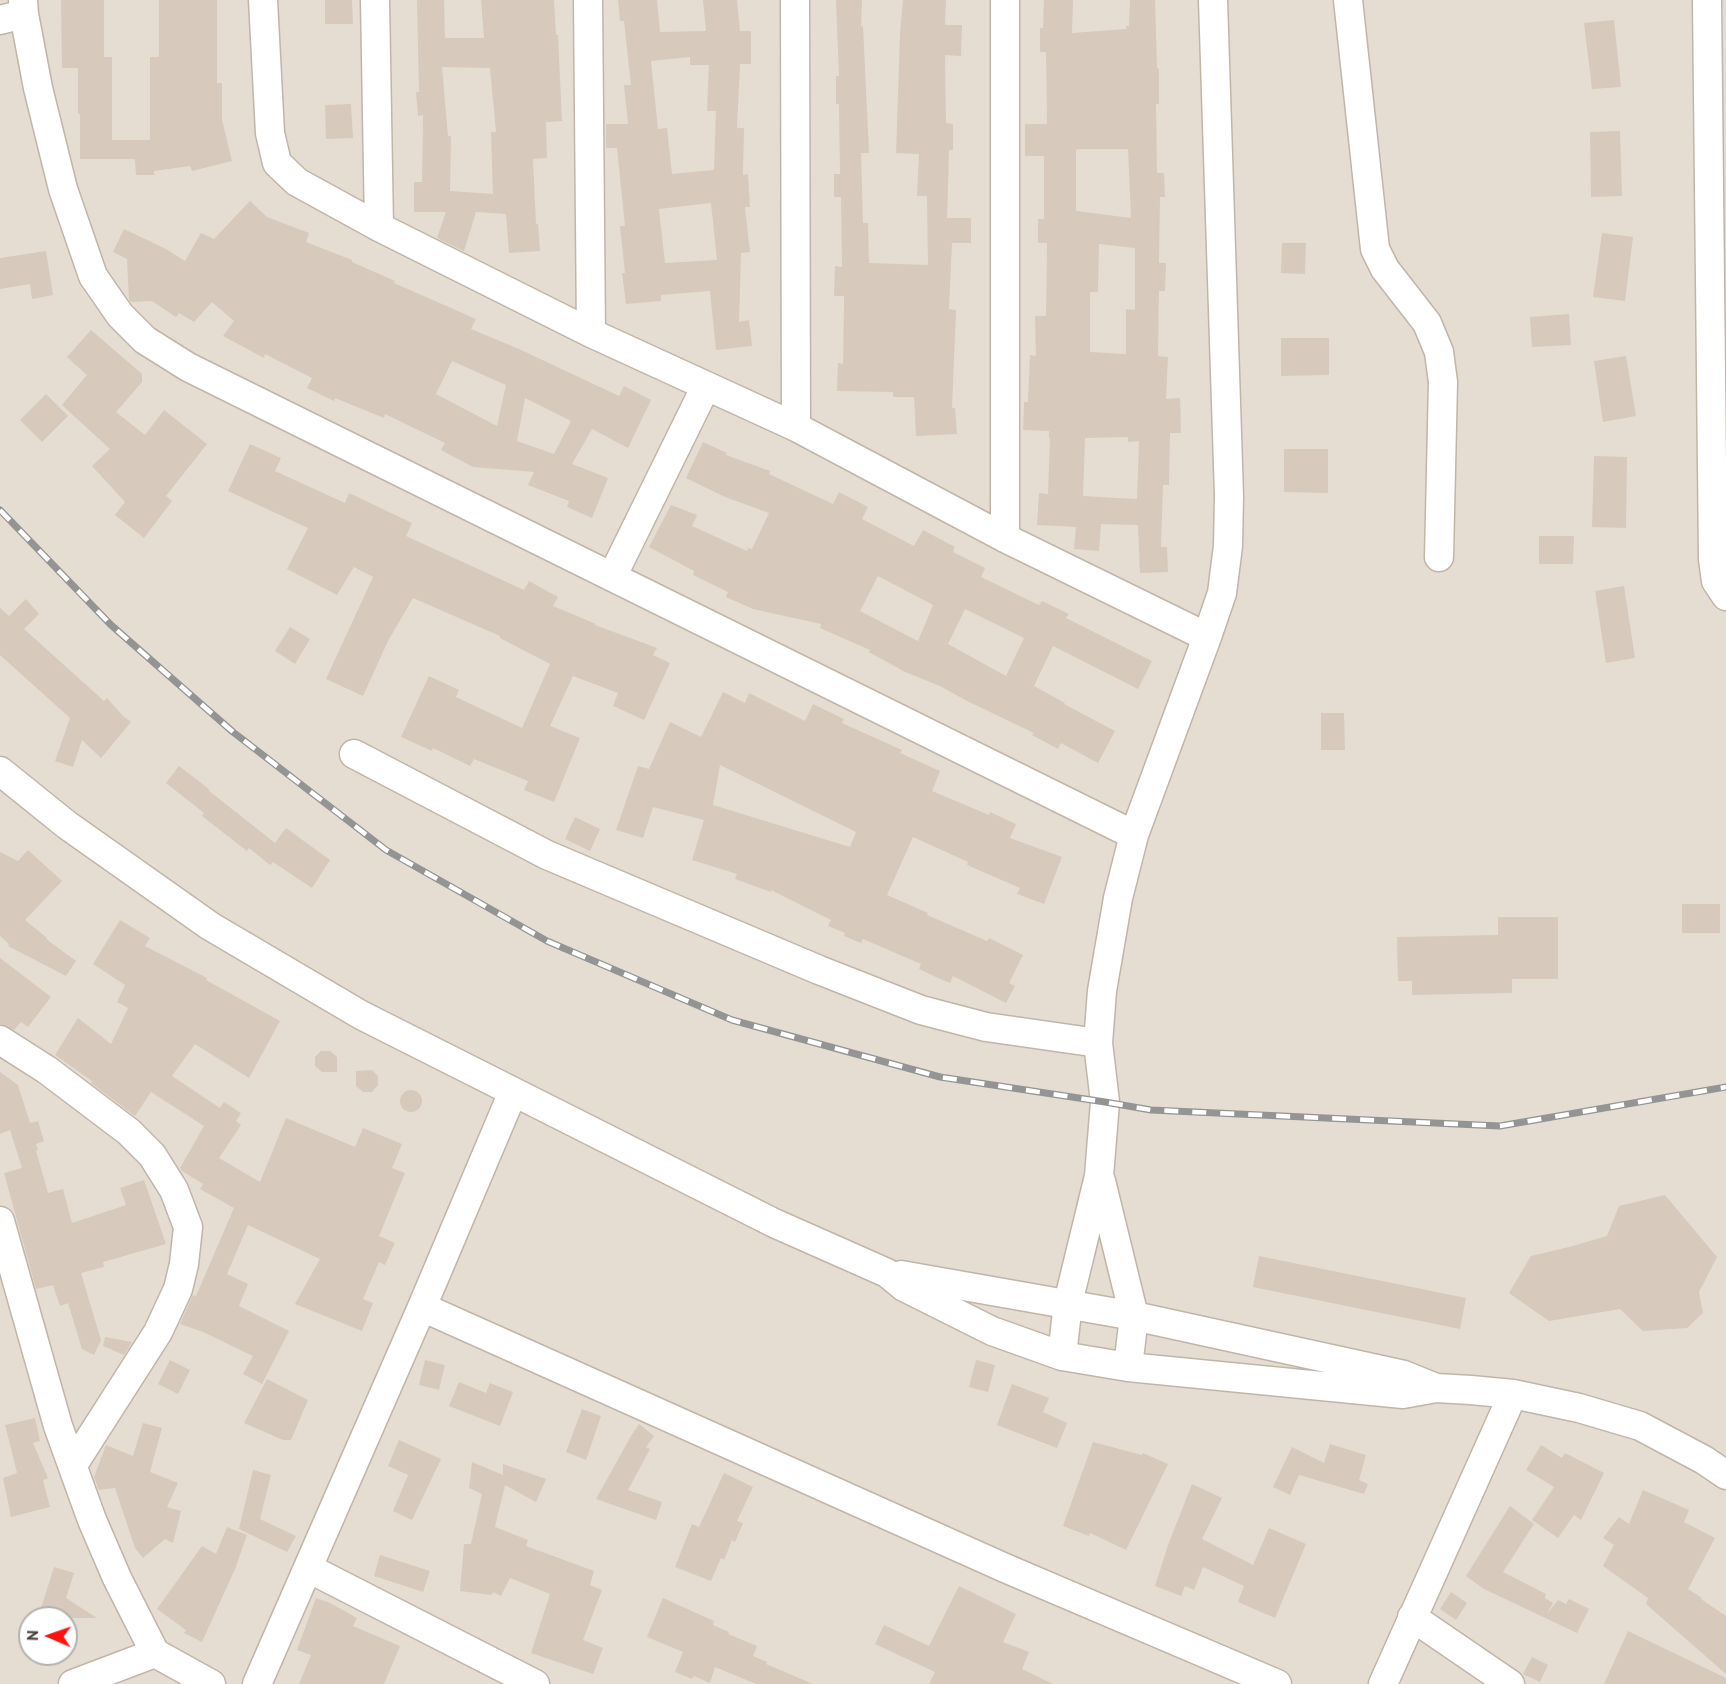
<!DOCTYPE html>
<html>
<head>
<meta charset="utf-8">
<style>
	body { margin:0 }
	#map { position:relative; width:1726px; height:1684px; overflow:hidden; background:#f2ece4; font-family:"PT Sans",sans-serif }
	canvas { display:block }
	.north { position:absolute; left:18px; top:1606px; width:60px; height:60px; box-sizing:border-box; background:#fff; border:2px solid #b4b1ae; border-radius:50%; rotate:272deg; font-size:16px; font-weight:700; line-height:24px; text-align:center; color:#443b34 }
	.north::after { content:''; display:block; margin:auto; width:21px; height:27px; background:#fe120f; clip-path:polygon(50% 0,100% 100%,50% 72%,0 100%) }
</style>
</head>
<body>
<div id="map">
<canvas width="1726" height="1684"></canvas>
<div class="north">N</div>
</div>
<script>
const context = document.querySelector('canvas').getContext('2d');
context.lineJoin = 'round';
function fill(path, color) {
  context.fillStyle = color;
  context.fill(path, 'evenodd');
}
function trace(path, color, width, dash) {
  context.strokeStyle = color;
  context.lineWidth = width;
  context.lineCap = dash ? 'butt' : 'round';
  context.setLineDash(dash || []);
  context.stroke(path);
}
fill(new Path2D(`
	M0 0H1726V1684H0ZM30 1618H66V1654H30Z`), '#e6ddd2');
fill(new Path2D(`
	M61 0H104V57H112V140H150V57H159V0H217V83H222V120L232 161 192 171 190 166 154 171V175H136L135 159H80V114H78V68H62Z
	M325 0H352L353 24H325Z
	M417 0H444L445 38H484L481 0H554L556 35H558L562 121 546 122 547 158 533 159 536 224H538L540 251 509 253 506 214 476 212 464 251 437 238 446 212H414V182H422L423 115 418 116 416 92H419ZM442 67 490 68 496 132H491L493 194 450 191 451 136H448Z
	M618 0H657L660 32 706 31 703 0H737L740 31H751V64H740L737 128H744L743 175 748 174 750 207H745L750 252 741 253 739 322 749 320 752 346 716 350 710 291 661 295V301L626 304 622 273H625L620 226H625L617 148H606V124H628L624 85H631L624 21H620ZM690 57V65H709L707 111H716L714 170 672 174 667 128 658 129 651 61ZM711 203 717 260 665 263 659 209Z
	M836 0H862L861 27 863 26 869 153H861L863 223H868L869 263 928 265 927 196H917L919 154 896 153 900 34 903 0H946L945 25H962L961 56 945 55 946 123 953 124V150H949L947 218H971V243H952L949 309 956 310 952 408H955L957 434 916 436 914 397H893V392L837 391 838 363 843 364 844 303V296H834L835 266 842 267 841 197H834V174H840L839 104H836V76H839Z
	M1044 0H1073L1072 33 1126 29V26H1129L1130 0H1155L1157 68 1159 69V104H1156L1157 173H1164L1165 197H1160L1159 263H1166L1165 291H1159L1158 356 1168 357 1166 399 1180 398 1181 433H1170L1169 485H1163L1161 547H1167L1168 572 1140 573 1138 525 1101 524 1099 551 1074 549 1076 527 1037 525 1039 493 1048 494 1050 438H1049V431L1023 430 1024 402H1028L1030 355 1036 356 1035 316H1046L1047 243H1038V219H1044V156H1025V124H1047L1046 52H1040V28H1043ZM1080 149H1128L1131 218 1076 211V150ZM1099 244 1135 248V310L1126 309V354L1090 352V292H1098ZM1128 437V442L1139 441 1137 499 1083 496 1085 438Z
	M1614 20 1621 87 1592 89 1584 23Z
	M351 104 353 138 326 139 325 105Z
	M1620 131 1622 196 1591 197 1590 132Z
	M250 201 267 217 309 233 306 242 352 260V262L395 281 394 283 476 319 471 329 519 349 619 396 624 386 651 400 628 448 592 429 572 464 608 478 592 518 567 507 569 501 528 485 534 472 473 467 441 450 445 443 385 414 384 418 335 398 334 401 307 388 312 378 265 354 264 358 223 336 234 321 212 302 194 322 179 313 176 317 152 301 131 302 129 300 127 259 113 252 124 229 166 249 185 261 201 233 214 239ZM452 361 506 385 497 426 436 394ZM525 398 571 421 554 454 517 441Z
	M1602 233 1633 237 1625 301 1593 297Z
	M1282 243H1306L1305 274 1281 273Z
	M46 251 53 295 32 299 30 284 0 289V258Z
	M1569 314 1571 345 1532 347 1530 317Z
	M91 330 142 374V382L116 412 145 435 164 410 207 444 166 496 172 501 144 538 115 515 125 502 92 466 110 449 62 405 87 375 67 357Z
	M1281 338H1329V375L1281 376Z
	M1626 356 1636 416 1603 422 1594 361Z
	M46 394 68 416 42 442 20 420Z
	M703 442 727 453 726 455 770 471 769 474 833 504 839 492 868 507 862 519 914 546 923 530 955 547 953 552 985 568 981 577 1039 605 1042 601 1069 614 1066 618 1152 661 1138 689 1053 646 1034 686 1065 703 1064 704 1115 731 1098 763 1061 743 1058 749 1032 735 1034 733 967 701 940 686 905 672 869 652 870 650 820 628 821 624 753 609 726 597 728 592 693 575 694 571 649 547 671 505 697 515 692 526 747 551 748 548 752 549 769 513 725 497 686 478ZM878 576 933 605 918 641 860 611ZM965 609 1024 638 1006 676 948 644Z
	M250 444 281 458 275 471 345 503 349 493 412 523 406 536 524 590 529 581 558 597 553 606 596 624 595 625 657 648 653 655 670 663 644 720 613 706 618 693 573 676 550 726 580 738 554 802 524 790 528 781 474 759 470 766 433 748 432 751 401 737 429 676 459 690 456 697 522 728 550 664 500 638V636L413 598 388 641 363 696 326 679 373 577 354 567 337 595 287 569 308 528 228 491Z
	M1284 449H1328V493L1284 492Z
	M1594 456 1627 457 1626 528 1592 527Z
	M1539 536H1574L1573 564H1539Z
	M1624 586 1635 658 1606 663 1595 591Z
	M26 599 39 614 24 629 104 701 107 698 123 716 131 722 101 758 82 740 73 767 55 761 70 718 0 655V608L9 616Z
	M290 627 310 639 295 664 275 651Z
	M723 692 745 703 749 693 805 721 813 704 844 719 842 723 902 750 900 753 940 771 932 791 989 815 990 812 1016 824 1010 838 1062 857 1044 904 1017 894 1020 888 967 865 968 862 913 837 887 895 928 913 927 915 987 941 989 938 1023 955 1009 983 1015 986 1006 1003 953 976 950 983 938 978 919 969 921 964 863 939 861 943 844 936 845 933 828 926 831 920 771 890V892L735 879 737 874 692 860 704 820 653 807 643 838 616 830 638 766 649 769 670 722 701 737ZM720 765 856 832 850 847 713 805Z
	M1321 713H1344L1345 750H1321Z
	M179 766 209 789 208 790 275 843 286 828 330 860 312 888 273 862 270 865 249 848 247 851 202 816 204 813 166 783Z
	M575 817 600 829 590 851 565 839Z
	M28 850 62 881 25 920 47 938 46 939 76 961 66 976 8 946 9 944 0 936V852L18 861Z
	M1682 904H1720V933H1682Z
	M1498 917H1558V979H1512V993L1412 995V981H1398L1397 937 1498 935Z
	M120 920 150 938 145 946 207 978 206 980 280 1021 249 1078 195 1044 172 1076 220 1108 224 1102 241 1113 236 1121 241 1125 219 1158 260 1182 286 1118 355 1147 363 1128 402 1144 392 1168 405 1173 379 1236 395 1243 385 1265 379 1262 363 1299 373 1303 362 1331 295 1304 320 1259 248 1225 227 1274 248 1284 239 1306 289 1331 262 1384 243 1374 253 1356 203 1332 180 1324 193 1295 196 1296 234 1208 200 1189 203 1184 182 1171 180 1168 204 1126 151 1092 135 1116 91 1083 92 1081 55 1055 78 1018 111 1044 128 1008 117 1002 125 985 93 964Z
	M0 958 51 997 28 1027 21 1022 14 1030 0 1024Z
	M321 1051H330L337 1057V1072H322L315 1066V1057Z
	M372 1070 378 1076V1085L372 1092H363L356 1086V1071Z
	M0 1072 18 1085 30 1123 38 1121 44 1141 36 1144 38 1150 36 1151 48 1193 63 1189 72 1223 126 1205 120 1188 144 1180 166 1244 103 1262 104 1267 81 1273 101 1340 94 1355 82 1349 68 1303 60 1306 53 1285 36 1289 4 1173 22 1168 10 1130 0 1134Z
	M400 1101a11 11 0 1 1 22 0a11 11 0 1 1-22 0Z
	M1665 1195 1717 1257 1699 1292 1703 1313 1687 1328 1643 1331 1620 1309 1549 1321 1509 1293 1531 1256 1569 1247 1607 1236 1619 1206Z
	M1259 1256 1466 1298 1460 1329 1253 1287Z
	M105 1337 132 1342 124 1355 103 1346Z
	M170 1360 190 1370 178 1394 158 1384Z
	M425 1360 445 1365 439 1390 419 1385Z
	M976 1360 995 1365 988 1392 969 1387Z
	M267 1379 308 1400 291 1440H283L244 1423Z
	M459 1382 486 1393 490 1383 513 1392 500 1426 449 1406Z
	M1012 1384 1049 1398 1043 1412 1067 1423 1057 1448 997 1425Z
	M582 1409 601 1416 586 1460 566 1452Z
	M35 1418 40 1441 33 1443 48 1478 43 1480 50 1507 11 1517 3 1478 17 1473 5 1425Z
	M143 1423 162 1428 150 1472 178 1483 167 1507 181 1511 173 1543 165 1539 143 1558 135 1548 115 1488 99 1490 94 1477 106 1445 133 1456Z
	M639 1424 654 1436 646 1447 650 1449 628 1490 662 1502 656 1520 596 1499 631 1436Z
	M399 1440 441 1459 412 1520 393 1511 408 1475 388 1466Z
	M1093 1442 1142 1455 1143 1453 1168 1464 1126 1550 1090 1533 1089 1536 1063 1526Z
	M1330 1444 1366 1455 1359 1480 1368 1484 1364 1494 1299 1475 1290 1495 1273 1487 1292 1447 1324 1463Z
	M1541 1445 1562 1458 1565 1453 1604 1473 1581 1520 1574 1515 1558 1538 1532 1520 1554 1487 1526 1470Z
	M472 1462 503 1475V1464L546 1479 536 1502 505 1485 495 1527 528 1540 526 1546 594 1571 590 1585 602 1590 583 1640 603 1648 593 1674 531 1653 550 1594 510 1578 501 1596 493 1592 492 1595 460 1591 464 1544H471L482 1494 469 1488Z
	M253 1470 271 1475 260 1519 296 1536 287 1552 239 1529Z
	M724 1473 753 1487 737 1521 743 1523 735 1542 732 1540 724 1560 721 1558 711 1581 675 1567 692 1524 699 1527Z
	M1192 1484 1222 1498 1202 1539 1253 1565 1269 1528 1306 1544 1275 1618 1238 1602 1244 1586 1203 1567 1194 1590 1185 1586 1181 1596 1155 1586 1168 1545Z
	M1643 1490 1689 1510 1684 1522 1715 1538 1688 1589 1702 1598 1701 1599 1726 1616V1674L1646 1604 1648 1598 1603 1566 1614 1545 1603 1538 1619 1517 1629 1524Z
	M1510 1506 1534 1524 1503 1572 1546 1594 1545 1598 1553 1603 1547 1614 1558 1600 1566 1604 1569 1599 1589 1609 1577 1633 1484 1589 1466 1576Z
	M227 1527 247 1535 235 1569 202 1642 184 1633 186 1630 157 1609 202 1546 216 1554Z
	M380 1555 430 1571 423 1592 374 1576Z
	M54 1567 74 1573 66 1598 97 1618H38Z
	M959 1586 1016 1614 1003 1642 1029 1652 1022 1669 1053 1684H929L935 1672 875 1644 884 1625 929 1646Z
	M1451 1592 1467 1603 1456 1620 1440 1609Z
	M316 1598 330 1603 357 1618 353 1626 400 1646 384 1684H299L311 1655 297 1650Z
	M663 1598 714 1621 713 1625 729 1632 728 1634 757 1646 753 1656 767 1662 766 1664 813 1684H756L715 1667 710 1683 694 1676 692 1679 675 1672 683 1652 647 1637Z
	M1628 1631 1726 1678V1684H1604Z
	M1532 1657 1548 1665 1540 1682 1523 1674Z`), '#d7c9bc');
const minor = new Path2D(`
	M23 0 24 14 38 88 63 189 93 276 120 315 145 340 188 367 1134 835
	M263 0 270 133 277 163 297 182 379 227 591 333 796 427 1005 538 1207 637
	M375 0 379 227
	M588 0 591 333
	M795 0 796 427
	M1348 0 1375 249 1385 269 1427 323 1439 352 1443 382 1439 557
	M1707 0 1713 559 1716 581 1726 596
	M0 20 24 14
	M1005 538V0
	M612 577 706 386
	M354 754 547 855 819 970 921 1010 986 1027 1098 1043
	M0 771 67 825 210 926 361 1015 774 1223 887 1273 904 1287 992 1331 1062 1356 1128 1367 1403 1394 1436 1388 1471 1390 1513 1394 1579 1408 1640 1426 1704 1460 1726 1475
	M0 1040 47 1070 129 1132 152 1155 174 1190 188 1227 184 1264 178 1289 158 1332 73 1465
	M1101 1181 1134 1316 1128 1367
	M0 1221 58 1426 92 1520 117 1578 155 1653
	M901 1275 1134 1316 1404 1375 1436 1388
	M422 1307 1005 1568 1277 1684
	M1062 1356 1068 1303 1099 1176 1105 1102 1098 1043 1102 991 1118 898 1134 835 1207 637 1222 593 1228 546 1229 496 1213 0
	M308 1568 535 1684
	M1412 1617 1510 1684
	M73 1684 155 1653 211 1684
	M257 1684 422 1307 513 1092
	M1383 1684 1513 1394`);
trace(minor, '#c1b5a9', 31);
trace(minor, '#fff', 28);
const rail = new Path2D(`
	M0 510 111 625 233 732 386 850 547 941 732 1020 940 1077 1105 1102 1151 1110 1500 1126 1726 1087`);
trace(rail, '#949494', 7);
trace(rail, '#fff', 4.5, [14]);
</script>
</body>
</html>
